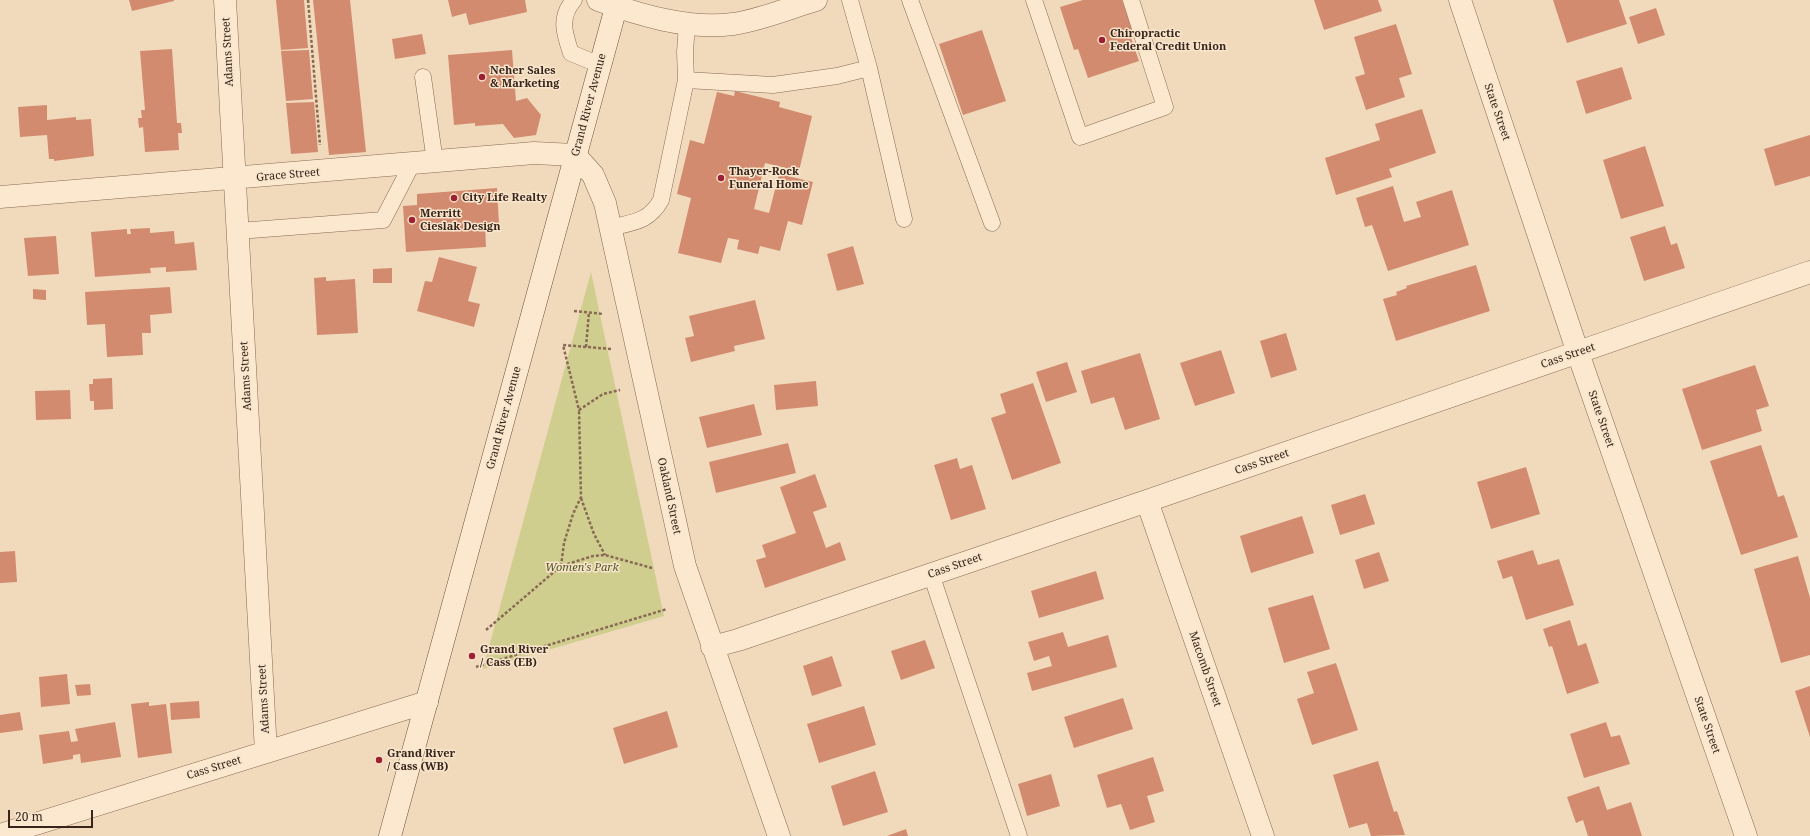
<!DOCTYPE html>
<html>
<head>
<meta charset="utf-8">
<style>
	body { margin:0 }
	#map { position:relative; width:1810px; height:836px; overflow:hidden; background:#f1dabc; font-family:"Noto Serif",serif }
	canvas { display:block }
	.scale { position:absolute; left:8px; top:810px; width:85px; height:18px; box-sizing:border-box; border:2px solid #37241a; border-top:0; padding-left:5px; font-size:12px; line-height:14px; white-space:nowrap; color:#37241a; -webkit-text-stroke:3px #f8e5cc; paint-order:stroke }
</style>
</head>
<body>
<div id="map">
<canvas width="1810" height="836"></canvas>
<div class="scale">20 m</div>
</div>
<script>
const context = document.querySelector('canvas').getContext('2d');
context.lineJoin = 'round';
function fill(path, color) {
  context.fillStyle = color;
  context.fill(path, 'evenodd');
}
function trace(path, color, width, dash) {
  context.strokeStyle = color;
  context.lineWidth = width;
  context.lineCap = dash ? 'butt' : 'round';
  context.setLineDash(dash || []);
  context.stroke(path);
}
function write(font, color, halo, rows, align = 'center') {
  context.font = font + ' "Noto Serif",serif';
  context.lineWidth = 3;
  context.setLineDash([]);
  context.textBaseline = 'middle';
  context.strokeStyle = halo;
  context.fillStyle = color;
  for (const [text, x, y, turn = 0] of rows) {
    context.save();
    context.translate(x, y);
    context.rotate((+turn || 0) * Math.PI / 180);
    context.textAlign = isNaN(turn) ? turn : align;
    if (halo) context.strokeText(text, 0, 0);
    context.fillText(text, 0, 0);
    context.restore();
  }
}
fill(new Path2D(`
	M591 272 664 616 483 669Z`), '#cfce8f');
fill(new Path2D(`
	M129 0H174V1L132 11Z
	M276 0H304L308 48 281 50Z
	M313 0H350L366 152 329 155Z
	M448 0H525L527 12 469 25 466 13 452 17Z
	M1083 0H1122L1133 31 1129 32 1139 61 1088 78 1078 49 1074 50 1060 7Z
	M1314 0H1378L1382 11 1324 30Z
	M1553 0H1619L1627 24 1567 43Z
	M1656 8 1665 35 1638 44 1629 17Z
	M1396 24 1412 74 1399 78 1405 97 1366 110 1355 77 1365 74 1354 37Z
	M982 30 1006 101 963 115 939 44Z
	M422 34 426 54 395 59 392 39Z
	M172 49 177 123H181L182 133H178L179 150 145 152 143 127 139 128 138 118H142L141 110H145L140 51Z
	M309 50 313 99 286 101 281 51Z
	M512 50 516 101 527 98 541 115 536 135 514 138 503 124 475 126V123L454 125 448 55Z
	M1622 67 1632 99 1586 114 1576 81Z
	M735 91 780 102 779 107 812 116 799 171 765 163 754 209 769 213 779 174 813 182 802 225 788 221 780 251 760 246 758 254 737 249 739 240 728 238 721 263 678 253 691 198 677 194 690 140 704 144 717 92 734 96Z
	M314 102 318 152 291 154 286 103Z
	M47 105V120L76 117V120L91 119 94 156 54 161V159H49L47 135 20 137 18 107Z
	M1422 109 1436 153 1389 169 1392 177 1336 195 1325 158 1380 140 1375 124Z
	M1810 135V176L1775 186 1764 149Z
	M1645 146 1664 206 1621 219 1603 160Z
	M1393 186 1404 222 1421 217 1416 202 1452 190 1469 245 1388 271 1372 225 1365 227 1356 198Z
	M497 188 499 224 485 225 486 247 406 252 403 206 417 205V194Z
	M1665 226 1671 245 1677 243 1685 268 1644 281 1630 237Z
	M150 228V233L174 231 175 244 194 242 197 270 166 272V267L150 268 151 273 95 277 91 232 127 229V234H131L130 229Z
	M56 236 59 274 28 276 24 238Z
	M853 246 864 284 837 291 827 254Z
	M439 257 477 267 468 301 480 304 474 327 417 311 425 281 432 282Z
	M1476 265 1490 311 1396 341 1383 299 1397 295 1396 292 1407 288 1406 286Z
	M392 268V283H373V269Z
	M326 277V281L355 279 358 333 317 335 314 278Z
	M170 287 172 313 150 315 151 333H142L143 355 107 357 105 324 87 325 85 292Z
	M33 289 46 290V300L33 299Z
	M755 300 765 339 734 346 735 351 691 362 685 338 694 336 689 316Z
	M1286 333 1297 370 1271 378 1260 341Z
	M1221 350 1235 393 1195 406 1180 363Z
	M1140 353 1160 419 1125 430 1114 397 1091 404 1081 371Z
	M1067 362 1077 392 1046 402 1036 372Z
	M1755 365 1769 406 1756 410 1762 431 1702 450 1682 389Z
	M112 378 113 409 94 410V401H90L89 384H93V379Z
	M816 381 818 406 776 410 774 385Z
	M1033 383 1061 463 1012 480 991 418 1006 413 1000 394Z
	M70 390 71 419 36 420 35 391Z
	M754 404 762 435 707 448 699 417Z
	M788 443 796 473 716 493 709 462Z
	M1761 445 1778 497 1784 495 1798 537 1741 555 1710 461Z
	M957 458 960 469 972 465 986 509 951 520 934 465Z
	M1526 467 1540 514 1491 529 1477 482Z
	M815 474 827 507 813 512 826 548 840 542 846 560 765 588 756 560 766 557 762 545 796 533 780 487Z
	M1365 494 1375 524 1340 535 1331 505Z
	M1302 516 1314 553 1251 573 1240 536Z
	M1533 550 1538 565 1559 559 1574 605 1526 620 1512 576 1503 579 1497 561Z
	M15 551 17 582 0 583V552Z
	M1379 552 1389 581 1364 589 1355 560Z
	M1798 556 1810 598V655L1781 663 1754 569Z
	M1096 571 1104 599 1039 618 1031 591Z
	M1313 595 1330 649 1284 663 1268 608Z
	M1570 620 1578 646 1586 643 1599 683 1567 694 1552 646 1549 647 1543 629Z
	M1063 632 1068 647 1108 635 1117 667 1032 691 1027 673 1052 666 1049 656 1034 661 1028 642Z
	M925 640 935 668 901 680 891 651Z
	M832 656 842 686 812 696 803 666Z
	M1336 663 1358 730 1312 745 1297 699 1314 693 1307 672Z
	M67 674 70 704 41 707 39 677Z
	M90 684 91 695 77 696 75 685Z
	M1810 686V737L1795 691Z
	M1123 698 1133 729 1074 748 1064 717Z
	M199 701 200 718 171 720 170 703Z
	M149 702V706L166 704 172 753 138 758 131 704Z
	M864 706 876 745 819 763 807 724Z
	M667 711 678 747 624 764 613 728Z
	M20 712 23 730 0 733V715Z
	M115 722 121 757 81 763 80 754 73 755V759L43 764 39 735 69 731 71 742 78 741 75 729Z
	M1606 722 1611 737 1620 735 1630 764 1584 778 1570 734Z
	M1153 757 1164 791 1147 796 1155 822 1130 830 1121 804 1107 808 1097 775Z
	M1378 761 1394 812 1397 811 1405 835 1371 836 1367 823 1349 828 1333 775Z
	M875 771 888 812 843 826 831 786Z
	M1051 774 1060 806 1027 816 1018 784Z
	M1599 786 1607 810 1631 802 1642 836H1588L1583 820 1576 823 1567 797Z
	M906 829 908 836H887Z`), '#d28b6f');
const lane = new Path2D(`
	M574 0C559 17 564 33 571 53L600 65
	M850 0 869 68 904 219
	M910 0 992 223
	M1034 0 1080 137 1165 107 1131 0
	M423 77 435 162
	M686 80 773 85 837 76 869 68
	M610 228C633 222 649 222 661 200L686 80 685 52 687 24
	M238 231 383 220 412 164
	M931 574 1019 836`);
const street = new Path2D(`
	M225 0 266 752
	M598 0C639 15 689 30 733 24 761 20 789 8 816 0
	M1460 0 1578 353 1746 836
	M0 197 534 153 575 155 593 175 605 203 685 566 779 836
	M1147 501 1263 836
	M712 647 738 640 1147 501 1810 272
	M0 835 427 702`);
const secondary = new Path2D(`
	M390 836 618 0`);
trace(lane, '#896954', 17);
trace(street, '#896954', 23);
trace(secondary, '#6b4a38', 23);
trace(new Path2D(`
	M308 0 320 145
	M574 311 603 314
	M586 347 589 312
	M611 349 563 345 579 410 603 394 620 390
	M581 498 594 534 605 555
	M561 566 564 543 573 514 581 497 579 410
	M486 630 561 566 593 556 605 555 652 568
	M476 667 667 609`), '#896954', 2.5, [3, 2]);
trace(lane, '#fbe8cf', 16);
trace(street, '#fbe8cf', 22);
trace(secondary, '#fbe8cf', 22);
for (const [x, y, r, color] of [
	[1102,40,4,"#9c2032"],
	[482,77,4,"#9c2032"],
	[721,178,4,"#9c2032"],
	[454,198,4,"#9c2032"],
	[412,220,4,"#9c2032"],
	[472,656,4,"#9c2032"],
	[379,760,4,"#9c2032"]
]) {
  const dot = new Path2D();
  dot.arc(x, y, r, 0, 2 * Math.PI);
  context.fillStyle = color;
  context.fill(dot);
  trace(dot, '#f8e5cc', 1.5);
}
write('bold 11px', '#37241a', '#f8e5cc', [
	["Chiropractic",1110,34],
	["Federal Credit Union",1110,47],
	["Neher Sales",490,71],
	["& Marketing",490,84],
	["Thayer-Rock",729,172],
	["Funeral Home",729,185],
	["City Life Realty",462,198],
	["Merritt",420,214],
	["Cieslak Design",420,227],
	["Grand River",480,650],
	["/ Cass (EB)",480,663],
	["Grand River",387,754],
	["/ Cass (WB)",387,767]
], 'left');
write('11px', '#37241a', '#f8e5cc', [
	["Adams Street",228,52,-93],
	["Grand River Avenue",589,105,-75],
	["State Street",1497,112,71],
	["Grace Street",288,175,-5],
	["Cass Street",1568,356,-19],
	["Adams Street",246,376,-93],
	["Grand River Avenue",504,418,-75],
	["State Street",1601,419,71],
	["Cass Street",1262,462,-19],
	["Oakland Street",669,496,78],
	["Cass Street",955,566,-19],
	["Macomb Street",1205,669,71],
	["Adams Street",264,699,-93],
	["State Street",1707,725,71],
	["Cass Street",214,768,-17]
]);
write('italic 11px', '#4f551f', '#f8e5cc', [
	["Women's Park",582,568]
]);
</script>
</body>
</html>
